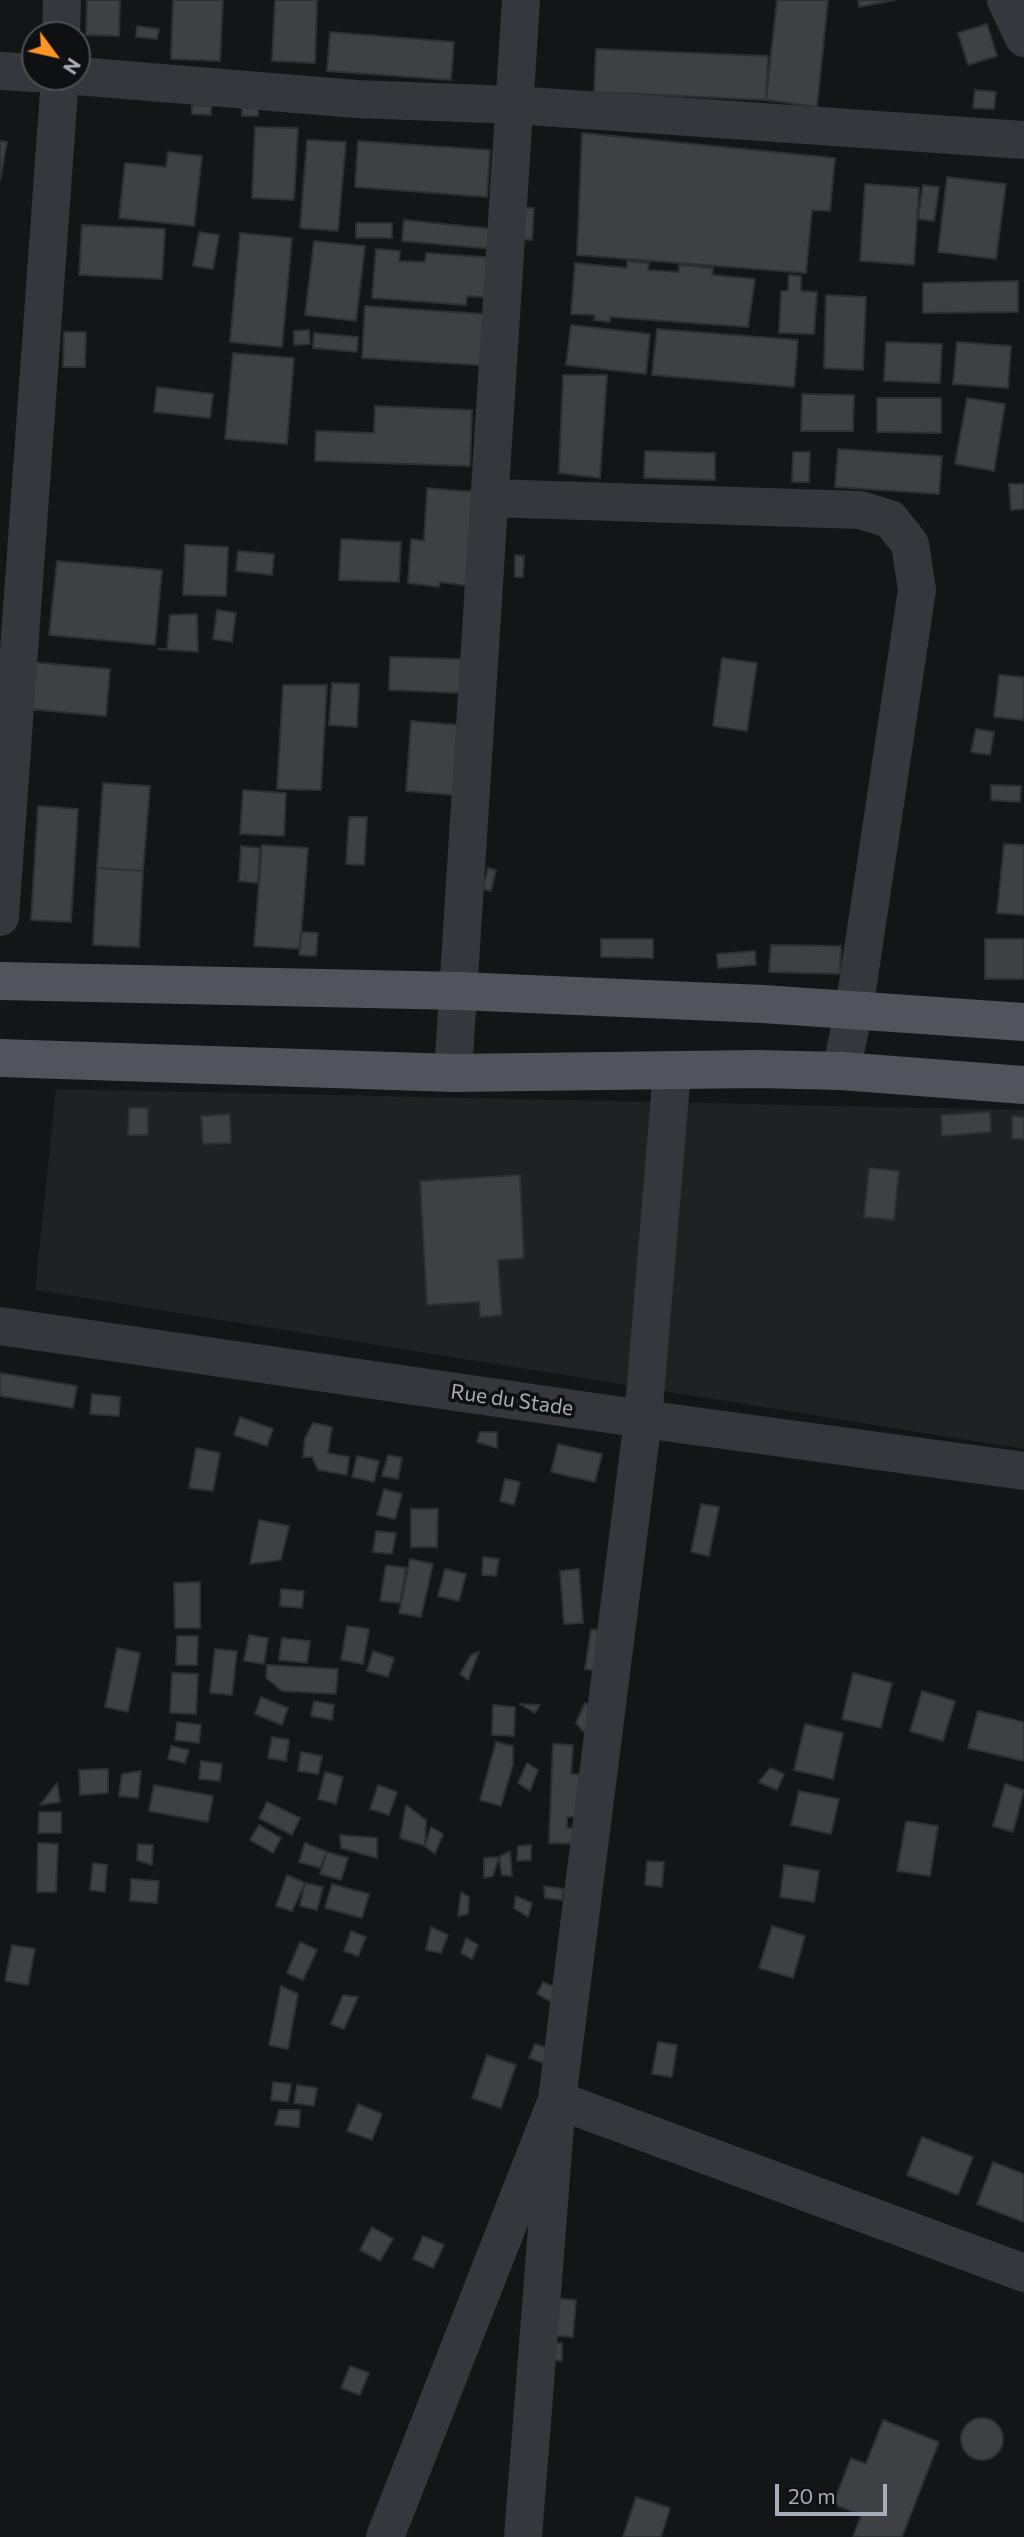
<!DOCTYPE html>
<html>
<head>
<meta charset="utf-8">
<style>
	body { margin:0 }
	#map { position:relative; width:1024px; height:2537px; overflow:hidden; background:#141516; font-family:Commissioner,sans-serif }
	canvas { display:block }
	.north { position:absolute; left:21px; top:21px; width:70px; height:70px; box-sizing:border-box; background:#0f1011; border:2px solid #4b4f54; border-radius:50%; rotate:123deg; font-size:19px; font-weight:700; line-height:28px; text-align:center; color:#a5adb8 }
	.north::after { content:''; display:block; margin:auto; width:24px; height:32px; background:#ff9424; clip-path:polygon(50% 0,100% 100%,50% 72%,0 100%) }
	.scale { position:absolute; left:775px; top:2484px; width:112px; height:32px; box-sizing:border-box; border:4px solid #a5adb8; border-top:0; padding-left:9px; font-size:21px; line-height:24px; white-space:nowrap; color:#a5adb8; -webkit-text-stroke:5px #0f1011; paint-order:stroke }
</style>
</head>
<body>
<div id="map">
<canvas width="1024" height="2537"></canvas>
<div class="north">N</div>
<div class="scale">20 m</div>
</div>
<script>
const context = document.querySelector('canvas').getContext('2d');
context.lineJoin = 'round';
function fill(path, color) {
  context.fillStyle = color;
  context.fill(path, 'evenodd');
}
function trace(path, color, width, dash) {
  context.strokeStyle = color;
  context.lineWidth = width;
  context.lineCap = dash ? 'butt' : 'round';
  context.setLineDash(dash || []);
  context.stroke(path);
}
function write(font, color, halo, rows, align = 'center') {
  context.font = font + ' Commissioner,sans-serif';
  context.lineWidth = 7;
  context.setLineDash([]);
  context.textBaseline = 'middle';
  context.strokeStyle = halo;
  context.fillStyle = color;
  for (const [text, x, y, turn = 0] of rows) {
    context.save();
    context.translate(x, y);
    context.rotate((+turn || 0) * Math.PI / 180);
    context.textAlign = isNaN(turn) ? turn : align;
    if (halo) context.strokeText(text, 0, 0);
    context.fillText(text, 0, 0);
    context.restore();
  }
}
fill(new Path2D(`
	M56 1089 1024 1110V1449L35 1290Z`), '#202123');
const building = new Path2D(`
	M87 0H120L119 36 86 35Z
	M173 0H223L220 61 171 59Z
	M275 0H317L315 63 272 61Z
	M777 0H828L817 107 766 100Z
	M858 0H895L859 7Z
	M987 24 997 56 968 65 958 33Z
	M137 26 159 29 157 39 136 37Z
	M330 32 454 42 451 80 327 71Z
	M596 49 768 56 766 100 594 92Z
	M975 90 996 92 994 109 973 108Z
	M192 105 211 106V115L192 114Z
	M242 106 258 107V116H242Z
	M255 127 298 128 294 200 252 198Z
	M582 133 835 158 830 211 812 210 806 273 577 255Z
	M307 140 346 142 338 231 300 228Z
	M0 141 7 142 0 181Z
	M358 141 490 150 487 197 355 187Z
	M168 152 202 156 194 226 119 218 125 163 166 167Z
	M947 177 1006 184 996 259 938 252Z
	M865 184 919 188 914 265 860 261Z
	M923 185 939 187 934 221 918 219Z
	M515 207 534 208 532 240 512 239Z
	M404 220 495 229 493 249 402 241Z
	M356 223H392V238H356Z
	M82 225 165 229 162 279 79 275Z
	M199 232 219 235 213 269 193 266Z
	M240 233 292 238 282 347 230 342Z
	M314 241 365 246 356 321 305 315Z
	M376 249 400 251 399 261 425 262 426 253 498 258 494 298 467 296 466 305 372 298Z
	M627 261 649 263 648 270 679 272V265L713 268 712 275 755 279 748 327 610 317V322L594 320 595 315 571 314 575 263 627 268Z
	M789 275 801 276V291L817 292 814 334 779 333 781 291H788Z
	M1018 281V312L923 313V283Z
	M826 295 866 297 863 370 824 368Z
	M365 306 498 315 494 366 362 358Z
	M571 325 650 334 646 374 566 365Z
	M657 329 798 340 794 387 652 375Z
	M309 330 310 344 294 345V331Z
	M64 332H86L85 367H63Z
	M314 333 358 337 357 352 313 348Z
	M886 342 942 344 940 383 884 381Z
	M957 342 1011 346 1008 388 953 384Z
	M233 353 294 358 287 444 225 439Z
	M563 375H607L600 478 559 473Z
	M157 387 213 394 210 418 154 412Z
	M802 394 854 395 853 431H801Z
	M877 398H941V433L877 432Z
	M967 398 1005 404 994 471 955 464Z
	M375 406 472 410 470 466 315 461 316 431 374 433Z
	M838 449 942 456 939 494 835 487Z
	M645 451 715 453V480L644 478Z
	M793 452H810L809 482H792Z
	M1009 484H1024V509L1011 510Z
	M427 488 476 492 468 586 440 582 439 587 408 583 411 539 424 541Z
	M341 539 401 542 399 582 339 580Z
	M185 545 228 547 226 596 183 595Z
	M238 551 274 554 272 575 236 571Z
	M515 555 524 556 523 577H515Z
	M57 561 162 570 155 645 49 635Z
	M217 610 236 613 232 642 213 639Z
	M197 614 198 652 158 649H167L170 615Z
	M390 657 461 659 460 693 389 690Z
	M722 658 757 663 747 731 713 726Z
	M31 662 110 669 106 716 27 709Z
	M999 675 1024 677V720L994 717Z
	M332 683 359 684 357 727 329 725Z
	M283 685H327L321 790 277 789Z
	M411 721 458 725 453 795 406 791Z
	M976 729 994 732 990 755 971 752Z
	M103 783 150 786 143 871 97 868Z
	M991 785 1021 786 1020 802 991 800Z
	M243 790 286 793 284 836 240 834Z
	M38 806 78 809 71 922 31 920Z
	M349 817H367L364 865 346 864Z
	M1004 844 1024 845V915L997 913Z
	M262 845 308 848 300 949 254 946Z
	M241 846 260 848 258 883 239 881Z
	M97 868 143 871 139 947 93 945Z
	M488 868 496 870 491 891 483 889Z
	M301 932 318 933 316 956 299 955Z
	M601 939H653V958L601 957Z
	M985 939H1024V979H985Z
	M771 945 841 946 840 974 769 972Z
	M755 951 756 965 718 968 717 954Z
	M129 1108H148V1135H128Z
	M990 1112 991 1132 942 1136 941 1115Z
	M230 1114 231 1143 203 1144 201 1116Z
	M1012 1116 1024 1117V1139H1012Z
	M869 1168 899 1171 894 1220 864 1217Z
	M520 1175 524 1258 498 1260 502 1315 480 1317 479 1302 427 1305 420 1181Z
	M0 1373 77 1386 73 1408 0 1396Z
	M92 1394 120 1397 119 1416 90 1414Z
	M240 1417 273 1429 267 1446 234 1435Z
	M313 1423 332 1427 328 1453 349 1457 347 1475 318 1470 312 1457H303L305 1438Z
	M480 1432H497V1448L477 1442Z
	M558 1444 602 1454 595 1482 551 1472Z
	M196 1448 220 1453 213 1491 189 1488Z
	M388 1455 402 1458 398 1479 382 1476Z
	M357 1456 379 1461 374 1482 352 1477Z
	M505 1479 520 1482 514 1505 500 1501Z
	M384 1489 402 1494 395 1519 377 1515Z
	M701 1504 719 1507 709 1556 691 1552Z
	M411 1509H438L437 1547H411Z
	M259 1520 289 1526 281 1560 250 1564Z
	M376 1531 396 1533 392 1554 373 1552Z
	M483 1557 499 1559 496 1576 482 1575Z
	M410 1559 433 1564 421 1617 399 1613Z
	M386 1565 406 1568 400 1603 380 1601Z
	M445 1569 466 1574 459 1601 438 1596Z
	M579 1569 583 1623 564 1624 560 1571Z
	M200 1582V1628H175L174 1583Z
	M281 1589 304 1591 302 1608 280 1606Z
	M347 1626 369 1629 363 1664 341 1660Z
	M591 1629 613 1633 606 1672 585 1669Z
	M249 1635 268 1638 264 1664 244 1661Z
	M177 1636H198L197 1665H176Z
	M282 1638 310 1641 307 1663 279 1660Z
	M117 1648 140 1653 128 1712 105 1707Z
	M215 1649 237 1651 232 1695 210 1693Z
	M373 1651 394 1658 388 1677 367 1671Z
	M479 1652 468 1680 460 1674 471 1655Z
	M267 1665 338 1669 336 1694 282 1691 266 1678Z
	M172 1673 198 1674 196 1714 170 1713Z
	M853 1673 892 1683 881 1728 842 1719Z
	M922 1691 955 1701 943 1741 910 1731Z
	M261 1697 288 1708 282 1725 255 1714Z
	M314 1701 334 1705 332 1720 311 1716Z
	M585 1703 599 1710 590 1739 576 1723Z
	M520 1704 540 1705 535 1713Z
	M493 1705 515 1707 514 1736 492 1735Z
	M978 1711 1024 1722V1761L968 1748Z
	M177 1722 201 1725 199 1743 175 1740Z
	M805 1724 843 1733 833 1779 794 1770Z
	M272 1737 289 1740 286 1761 268 1758Z
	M496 1742 513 1746V1764L501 1806 480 1800Z
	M553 1744 573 1745 571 1774 589 1775 587 1817H567V1828L582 1829V1844L549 1843Z
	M171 1746 189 1750 185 1763 168 1759Z
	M301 1752 322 1756 318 1774 298 1771Z
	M201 1761 222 1764 220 1781 199 1779Z
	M527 1763 538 1770 530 1791 518 1783Z
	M770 1768 784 1774 777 1790 759 1782Z
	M108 1769V1793L80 1795 79 1770Z
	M141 1771 138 1798 119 1796 122 1774Z
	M325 1772 343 1777 336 1804 318 1799Z
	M57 1783 60 1802 40 1805Z
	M1005 1784 1024 1790 1013 1832 993 1826Z
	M154 1785 213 1796 208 1822 149 1811Z
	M378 1785 397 1792 389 1815 370 1809Z
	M799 1791 839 1799 831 1834 791 1825Z
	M267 1802 300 1818 292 1835 259 1818Z
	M406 1805 426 1820 425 1846 400 1838Z
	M39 1812H61V1833H38Z
	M906 1821 938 1826 930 1876 897 1871Z
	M259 1825 281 1838 273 1853 250 1840Z
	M431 1827 443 1834 435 1854 425 1846Z
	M340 1835 377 1838V1858L341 1848Z
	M38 1843 58 1844 56 1892H37Z
	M305 1843 327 1852 320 1868 299 1862Z
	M138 1844 153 1845 152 1865 137 1860Z
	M531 1845V1860L517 1861 518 1846Z
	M510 1851 512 1876 502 1875 499 1857Z
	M327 1852 348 1858 341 1880 320 1874Z
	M499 1857 493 1876 484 1878V1858Z
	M647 1861 664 1862 662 1887 645 1885Z
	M93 1863 107 1865 105 1892 90 1890Z
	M784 1865 819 1871 814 1902 780 1897Z
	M287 1875 305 1883 292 1911 276 1906Z
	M131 1879 159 1881 157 1903 130 1901Z
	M305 1883 323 1887 317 1910 300 1906Z
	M332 1884 369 1894 362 1918 325 1908Z
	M544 1886 564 1889 562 1900 545 1898Z
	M461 1892 469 1897 468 1914 458 1916Z
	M516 1896 532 1903 528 1917 514 1908Z
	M772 1926 805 1936 793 1978 759 1968Z
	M431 1927 448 1935 441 1953 426 1950Z
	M351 1931 366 1937 358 1956 344 1951Z
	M466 1938 478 1945 472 1959 461 1953Z
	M300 1942 317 1950 303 1980 287 1973Z
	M12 1945 35 1949 28 1985 5 1981Z
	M543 1982 562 1991 555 2004 537 1994Z
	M281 1986 298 1994 288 2049 269 2045Z
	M343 1995 358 1997 344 2029 331 2024Z
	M658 2042 677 2045 672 2077 652 2074Z
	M535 2044 554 2050 549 2065 529 2058Z
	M487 2055 516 2065 501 2108 472 2098Z
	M273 2082 291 2084 288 2102 271 2100Z
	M297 2085 317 2088 314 2106 294 2103Z
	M358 2104 382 2114 372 2140 347 2131Z
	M279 2110H300L299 2127 275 2125Z
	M922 2137 973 2157 958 2195 907 2175Z
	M993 2162 1024 2174V2222L977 2204Z
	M372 2227 393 2239 380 2261 360 2250Z
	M423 2236 444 2245 433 2268 413 2259Z
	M551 2298 576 2300 573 2337 547 2335Z
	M552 2343H562V2361L551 2360Z
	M350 2366 369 2373 360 2395 341 2388Z
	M961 2439a21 21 0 1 1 42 0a21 21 0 1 1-42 0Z
	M883 2420 939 2442 902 2537H853L861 2515 833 2504 851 2458 866 2464Z
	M636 2497 670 2508 661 2537H623Z`);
fill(building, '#3e4044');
trace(building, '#2e2f33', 2);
trace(new Path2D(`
	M1006 0 1024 38
	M61 35 62 0
	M0 71 35 73
	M77 76 356 99 514 105 1024 140
	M490 498 860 510 890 519 910 544 917 590 854 1010 841 1071
	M0 917 60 77
	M453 1073 521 0
	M0 1326 643 1419 1024 1471
	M385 2537 557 2100 643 1419 672 1071
	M523 2537 557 2100 1024 2273`), '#35373c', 38);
trace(new Path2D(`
	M0 981 459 991 763 1004 1024 1022
	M0 1058 453 1073 757 1069 841 1071 1024 1085`), '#51545b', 38);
write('21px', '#a5adb8', '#0f1011', [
	["Rue du Stade",512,1400,8]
]);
</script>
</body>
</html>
